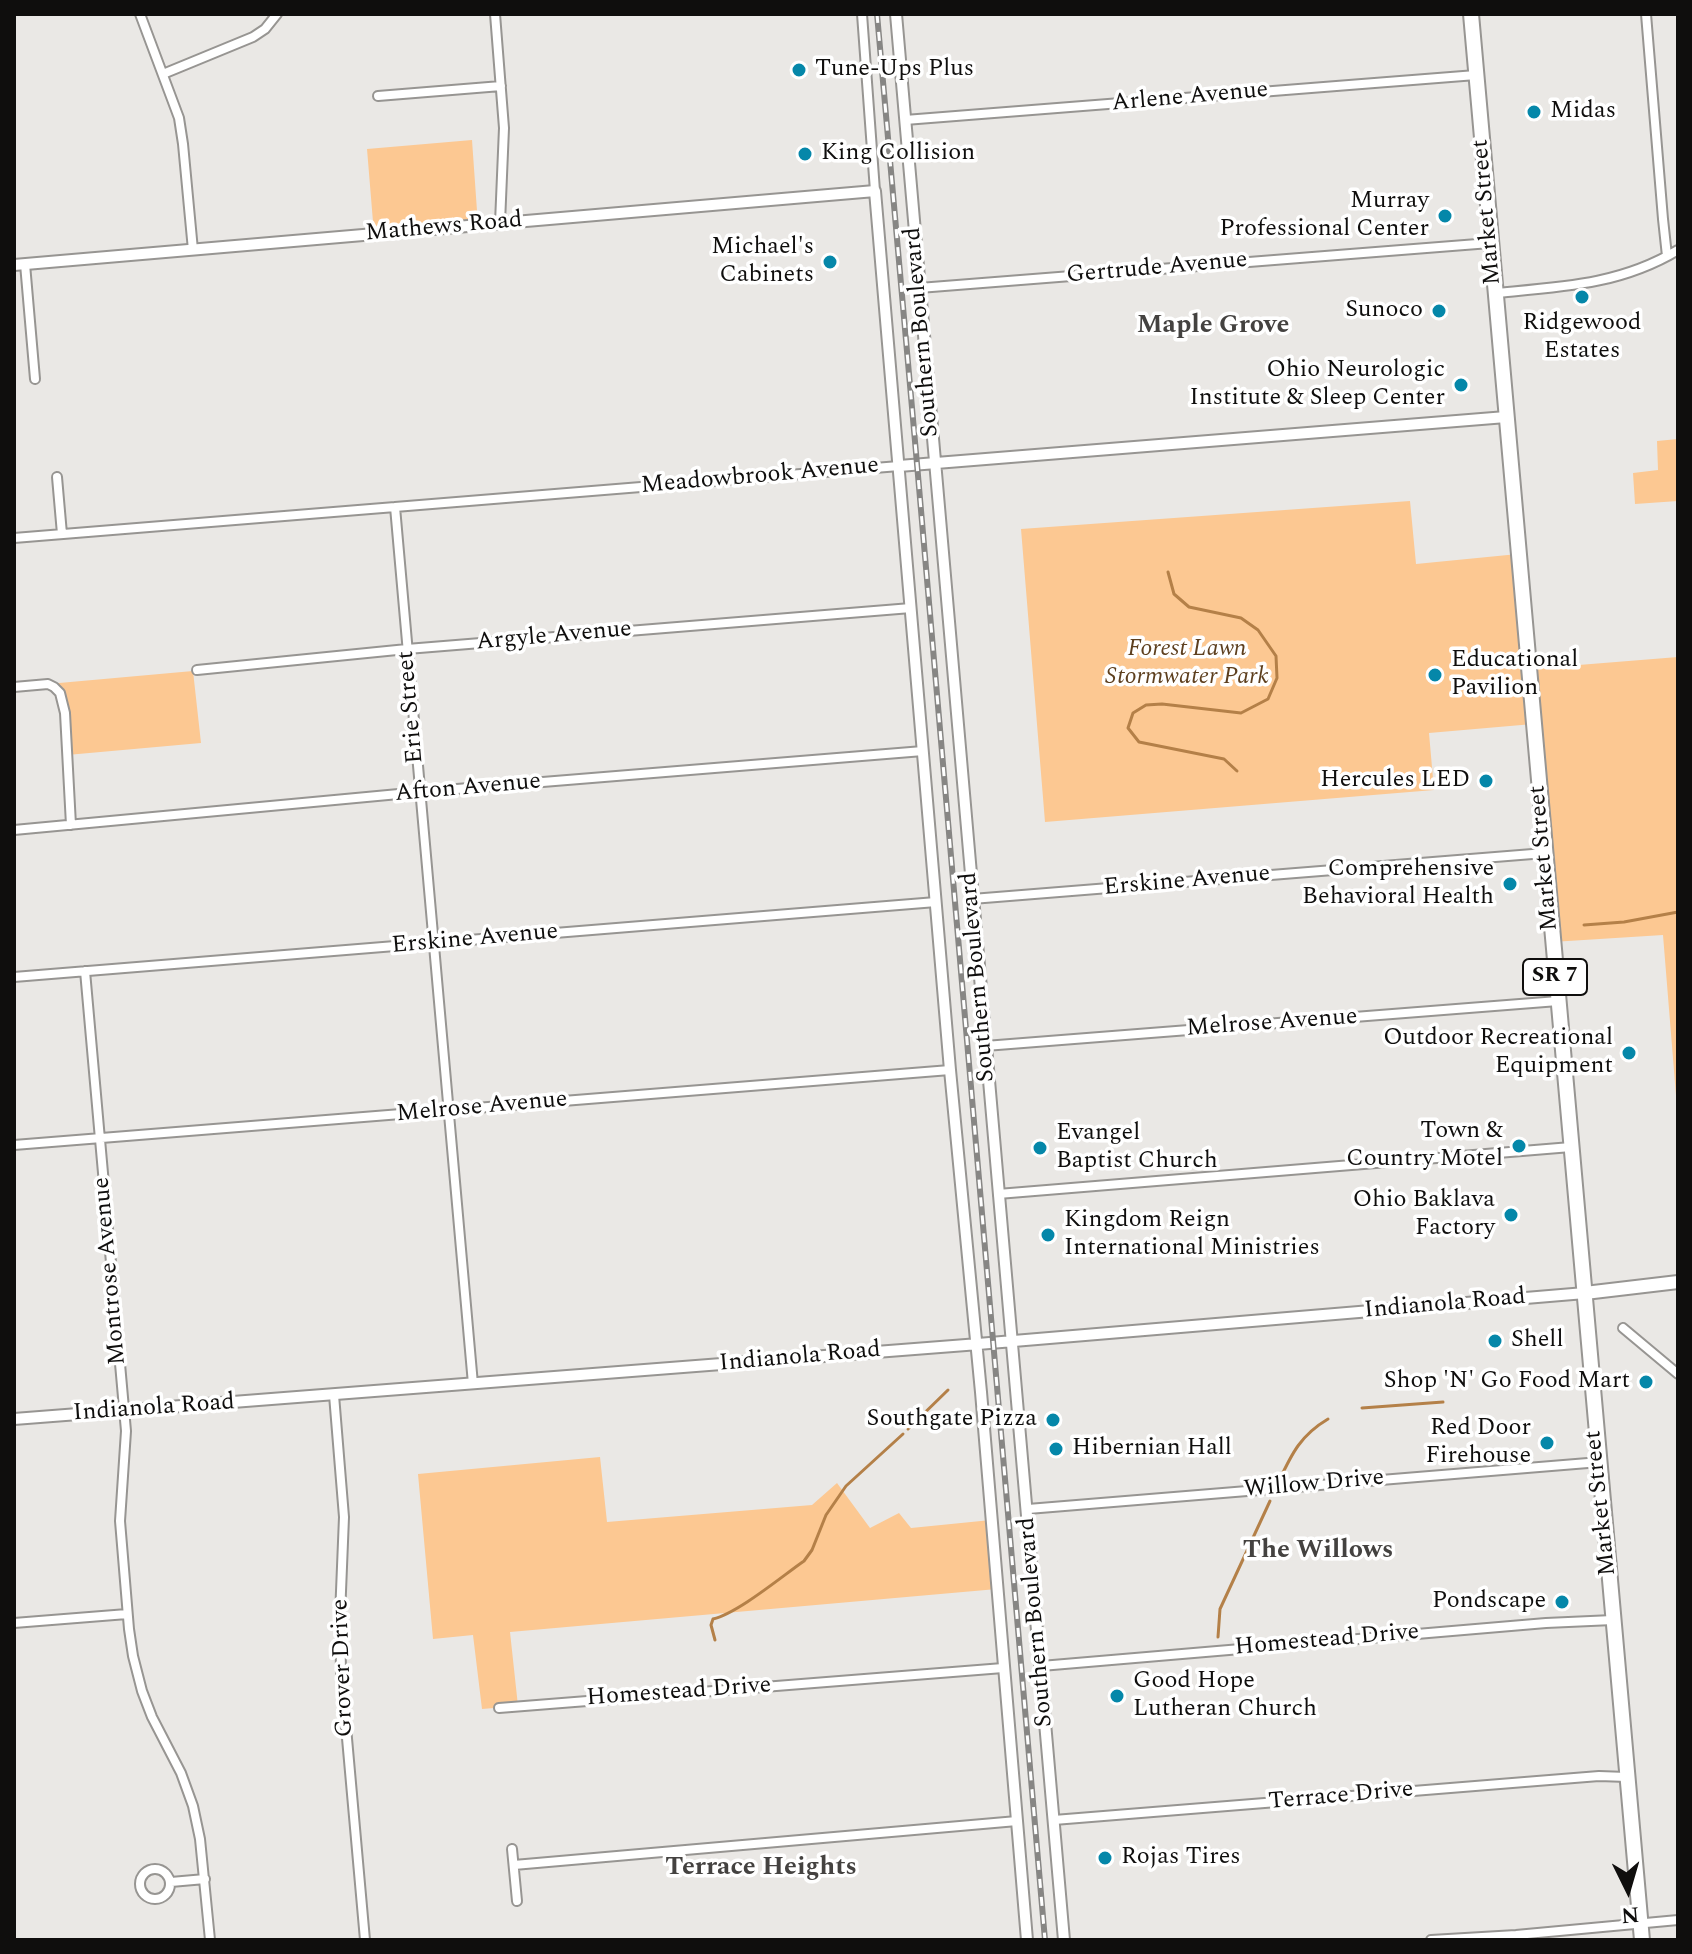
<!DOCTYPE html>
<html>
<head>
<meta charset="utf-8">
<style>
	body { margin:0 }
	#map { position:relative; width:1692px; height:1954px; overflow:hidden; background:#eae8e5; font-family:Spectral,serif }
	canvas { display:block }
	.frame { position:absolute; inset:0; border:16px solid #0f0e0d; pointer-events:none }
	.north { position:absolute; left:1588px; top:1850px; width:80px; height:80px; -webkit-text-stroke:6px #fff; paint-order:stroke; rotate:175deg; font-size:22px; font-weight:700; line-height:32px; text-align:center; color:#0f0e0d }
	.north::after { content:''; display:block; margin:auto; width:28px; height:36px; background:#0f0e0d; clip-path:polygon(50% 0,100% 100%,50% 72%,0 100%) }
</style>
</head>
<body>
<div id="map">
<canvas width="1692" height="1954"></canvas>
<div class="frame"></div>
<div class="north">N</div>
</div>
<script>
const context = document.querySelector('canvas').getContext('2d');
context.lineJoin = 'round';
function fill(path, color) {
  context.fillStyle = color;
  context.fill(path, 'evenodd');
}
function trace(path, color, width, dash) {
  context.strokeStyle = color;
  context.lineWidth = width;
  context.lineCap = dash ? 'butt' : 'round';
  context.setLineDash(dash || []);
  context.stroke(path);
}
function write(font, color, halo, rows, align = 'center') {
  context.font = font + ' Spectral,serif';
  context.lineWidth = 7;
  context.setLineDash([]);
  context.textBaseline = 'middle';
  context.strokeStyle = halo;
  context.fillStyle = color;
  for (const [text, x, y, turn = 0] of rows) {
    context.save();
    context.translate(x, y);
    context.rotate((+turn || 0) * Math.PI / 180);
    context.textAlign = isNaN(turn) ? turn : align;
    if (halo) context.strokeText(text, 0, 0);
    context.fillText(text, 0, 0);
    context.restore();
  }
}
fill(new Path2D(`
	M472 140 478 225 374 234 367 149Z
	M1678 439V501L1635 504 1633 473 1658 470 1657 441Z
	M1410 501 1416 564 1518 554 1529 669 1678 657V1120L1663 935 1552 942 1533 724 1429 733 1434 790 1045 822 1021 529Z
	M193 671 201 743 67 755 64 701 48 684Z
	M600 1457 607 1522 812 1505 837 1483 870 1528 899 1513 911 1528 991 1520 997 1589 510 1632 518 1706 482 1709 473 1635 433 1639 418 1474Z`), '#fcc892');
trace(new Path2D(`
	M1168 572 1174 594 1189 607 1241 618 1258 630 1276 656 1277 678 1268 699 1241 713 1162 704 1146 705 1133 713 1128 728 1139 742 1224 759 1237 771
	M1584 925 1624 922 1678 912
	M1362 1408 1443 1402
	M908 1429 948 1390
	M1279 1481C1292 1453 1301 1435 1328 1419
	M1218 1637 1220 1609 1270 1501
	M715 1640 711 1625 713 1619C738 1613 781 1577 804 1561L812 1550 826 1515 846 1486 903 1434`), '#b48048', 3);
const minor = new Path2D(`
	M140 14 179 118 183 144 193 250
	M495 14 504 128 500 223
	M862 14 875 191
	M1646 14 1663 219 1667 256
	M163 74 253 37 265 29 277 14
	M378 96 501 86
	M905 120 1476 75
	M25 264 35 379
	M919 288 1490 243
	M1495 293C1561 287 1620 285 1678 250
	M57 477 62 534
	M395 507 473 1384
	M14 538 899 466
	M197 670 407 649 911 608
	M14 687 48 684 54 687 60 693 65 713 71 825
	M14 830 420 792 923 751
	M972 899 1545 853
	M85 971 126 1431 120 1521 129 1629 133 1656 142 1691 152 1717 181 1773 193 1806 200 1839 210 1940
	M14 977 936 902
	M985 1046 1558 1001
	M14 1145 950 1070
	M998 1194 1571 1147
	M1623 1328 1678 1374
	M334 1395 344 1517 340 1616 341 1671 365 1940
	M1028 1509 1600 1462
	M14 1623 127 1614
	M1041 1666 1546 1623 1613 1620
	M499 1708 1003 1668
	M1054 1820 1599 1776 1627 1777
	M512 1849 517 1901
	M514 1865 1017 1821
	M140 1884a15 15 0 1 1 30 0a15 15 0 1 1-30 0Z
	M171 1882 205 1879
	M1431 1940 1516 1935 1678 1920`);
const tertiary = new Path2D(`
	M896 14 1064 1940
	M14 265 875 191 950 1070 981 1392 1027 1940
	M899 466 1506 417
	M14 1419 966 1345 1585 1293`);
const secondary = new Path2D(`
	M1585 1293 1678 1282`);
const primary = new Path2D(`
	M1471 14 1642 1940`);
trace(minor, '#979592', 12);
trace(tertiary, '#979592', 14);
trace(secondary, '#979592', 16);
trace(primary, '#979592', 18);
trace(minor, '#fff', 8);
trace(tertiary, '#fff', 10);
trace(secondary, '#fff', 12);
trace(primary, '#fff', 14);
const rail = new Path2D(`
	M877 14 917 464 1045 1940`);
trace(rail, '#878684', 6);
trace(rail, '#fff', 3, [9]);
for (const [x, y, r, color] of [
	[799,70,8,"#0587a9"],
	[1534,112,8,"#0587a9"],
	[805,154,8,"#0587a9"],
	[1445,216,8,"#0587a9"],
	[830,262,8,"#0587a9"],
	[1582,297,8,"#0587a9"],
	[1439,311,8,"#0587a9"],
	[1461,385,8,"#0587a9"],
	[1435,675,8,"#0587a9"],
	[1486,781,8,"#0587a9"],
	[1510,884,8,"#0587a9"],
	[1629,1053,8,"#0587a9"],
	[1519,1146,8,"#0587a9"],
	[1040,1148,8,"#0587a9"],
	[1511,1215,8,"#0587a9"],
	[1048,1235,8,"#0587a9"],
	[1495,1341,8,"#0587a9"],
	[1646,1382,8,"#0587a9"],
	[1053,1420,8,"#0587a9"],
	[1547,1443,8,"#0587a9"],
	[1056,1449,8,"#0587a9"],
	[1562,1602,8,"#0587a9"],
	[1117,1696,8,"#0587a9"],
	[1105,1858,8,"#0587a9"]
]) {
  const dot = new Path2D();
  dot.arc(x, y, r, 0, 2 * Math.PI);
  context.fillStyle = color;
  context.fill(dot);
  trace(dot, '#fff', 3);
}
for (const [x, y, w] of [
	[1555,977,64]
]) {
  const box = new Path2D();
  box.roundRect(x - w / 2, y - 18, w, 36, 6);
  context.fillStyle = '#fff';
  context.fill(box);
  trace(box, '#0f0e0d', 2);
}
write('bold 22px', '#0f0e0d', null, [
	["SR 7",1555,977]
]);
write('24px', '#0f0e0d', '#fff', [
	["Tune-Ups Plus",815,70,"left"],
	["Midas",1550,112,"left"],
	["King Collision",821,154,"left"],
	["Murray",1429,202],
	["Professional Center",1429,230],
	["Michael's",814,248],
	["Cabinets",814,276],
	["Sunoco",1423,311],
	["Ridgewood",1582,324,"center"],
	["Estates",1582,352,"center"],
	["Ohio Neurologic",1445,371],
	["Institute & Sleep Center",1445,399],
	["Educational",1451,661,"left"],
	["Pavilion",1451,689,"left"],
	["Hercules LED",1470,781],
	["Comprehensive",1494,870],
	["Behavioral Health",1494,898],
	["Outdoor Recreational",1613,1039],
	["Equipment",1613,1067],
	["Town &",1503,1132],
	["Country Motel",1503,1160],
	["Evangel",1056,1134,"left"],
	["Baptist Church",1056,1162,"left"],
	["Ohio Baklava",1495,1201],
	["Factory",1495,1229],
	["Kingdom Reign",1064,1221,"left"],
	["International Ministries",1064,1249,"left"],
	["Shell",1511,1341,"left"],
	["Shop 'N' Go Food Mart",1630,1382],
	["Southgate Pizza",1037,1420],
	["Red Door",1531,1429],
	["Firehouse",1531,1457],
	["Hibernian Hall",1072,1449,"left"],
	["Pondscape",1546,1602],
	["Good Hope",1133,1682,"left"],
	["Lutheran Church",1133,1710,"left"],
	["Rojas Tires",1121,1858,"left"]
], 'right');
write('24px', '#0f0e0d', '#fff', [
	["Arlene Avenue",1190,98,-5],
	["Market Street",1488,212,-95],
	["Mathews Road",444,228,-5],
	["Gertrude Avenue",1157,269,-5],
	["Southern Boulevard",923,332,-95],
	["Meadowbrook Avenue",760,477,-5],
	["Argyle Avenue",554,637,-5],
	["Erie Street",412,707,-95],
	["Afton Avenue",468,789,-5],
	["Market Street",1545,858,-95],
	["Erskine Avenue",1187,882,-5],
	["Erskine Avenue",475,940,-5],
	["Southern Boulevard",979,977,-95],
	["Melrose Avenue",1272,1024,-4],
	["Melrose Avenue",482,1108,-5],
	["Montrose Avenue",111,1271,-95],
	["Indianola Road",1445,1305,-5],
	["Indianola Road",800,1358,-5],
	["Indianola Road",154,1409,-4],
	["Willow Drive",1314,1485,-5],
	["Market Street",1602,1503,-96],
	["Southern Boulevard",1037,1622,-95],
	["Homestead Drive",1327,1641,-5],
	["Grover Drive",344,1668,-92],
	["Homestead Drive",679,1693,-4],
	["Terrace Drive",1341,1797,-5]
]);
write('italic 24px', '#5d3f1e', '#fff', [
	["Forest Lawn",1187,650],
	["Stormwater Park",1187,678]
]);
write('bold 26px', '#444240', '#fff', [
	["Maple Grove",1213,327],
	["The Willows",1318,1552],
	["Terrace Heights",761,1869]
]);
</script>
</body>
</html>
